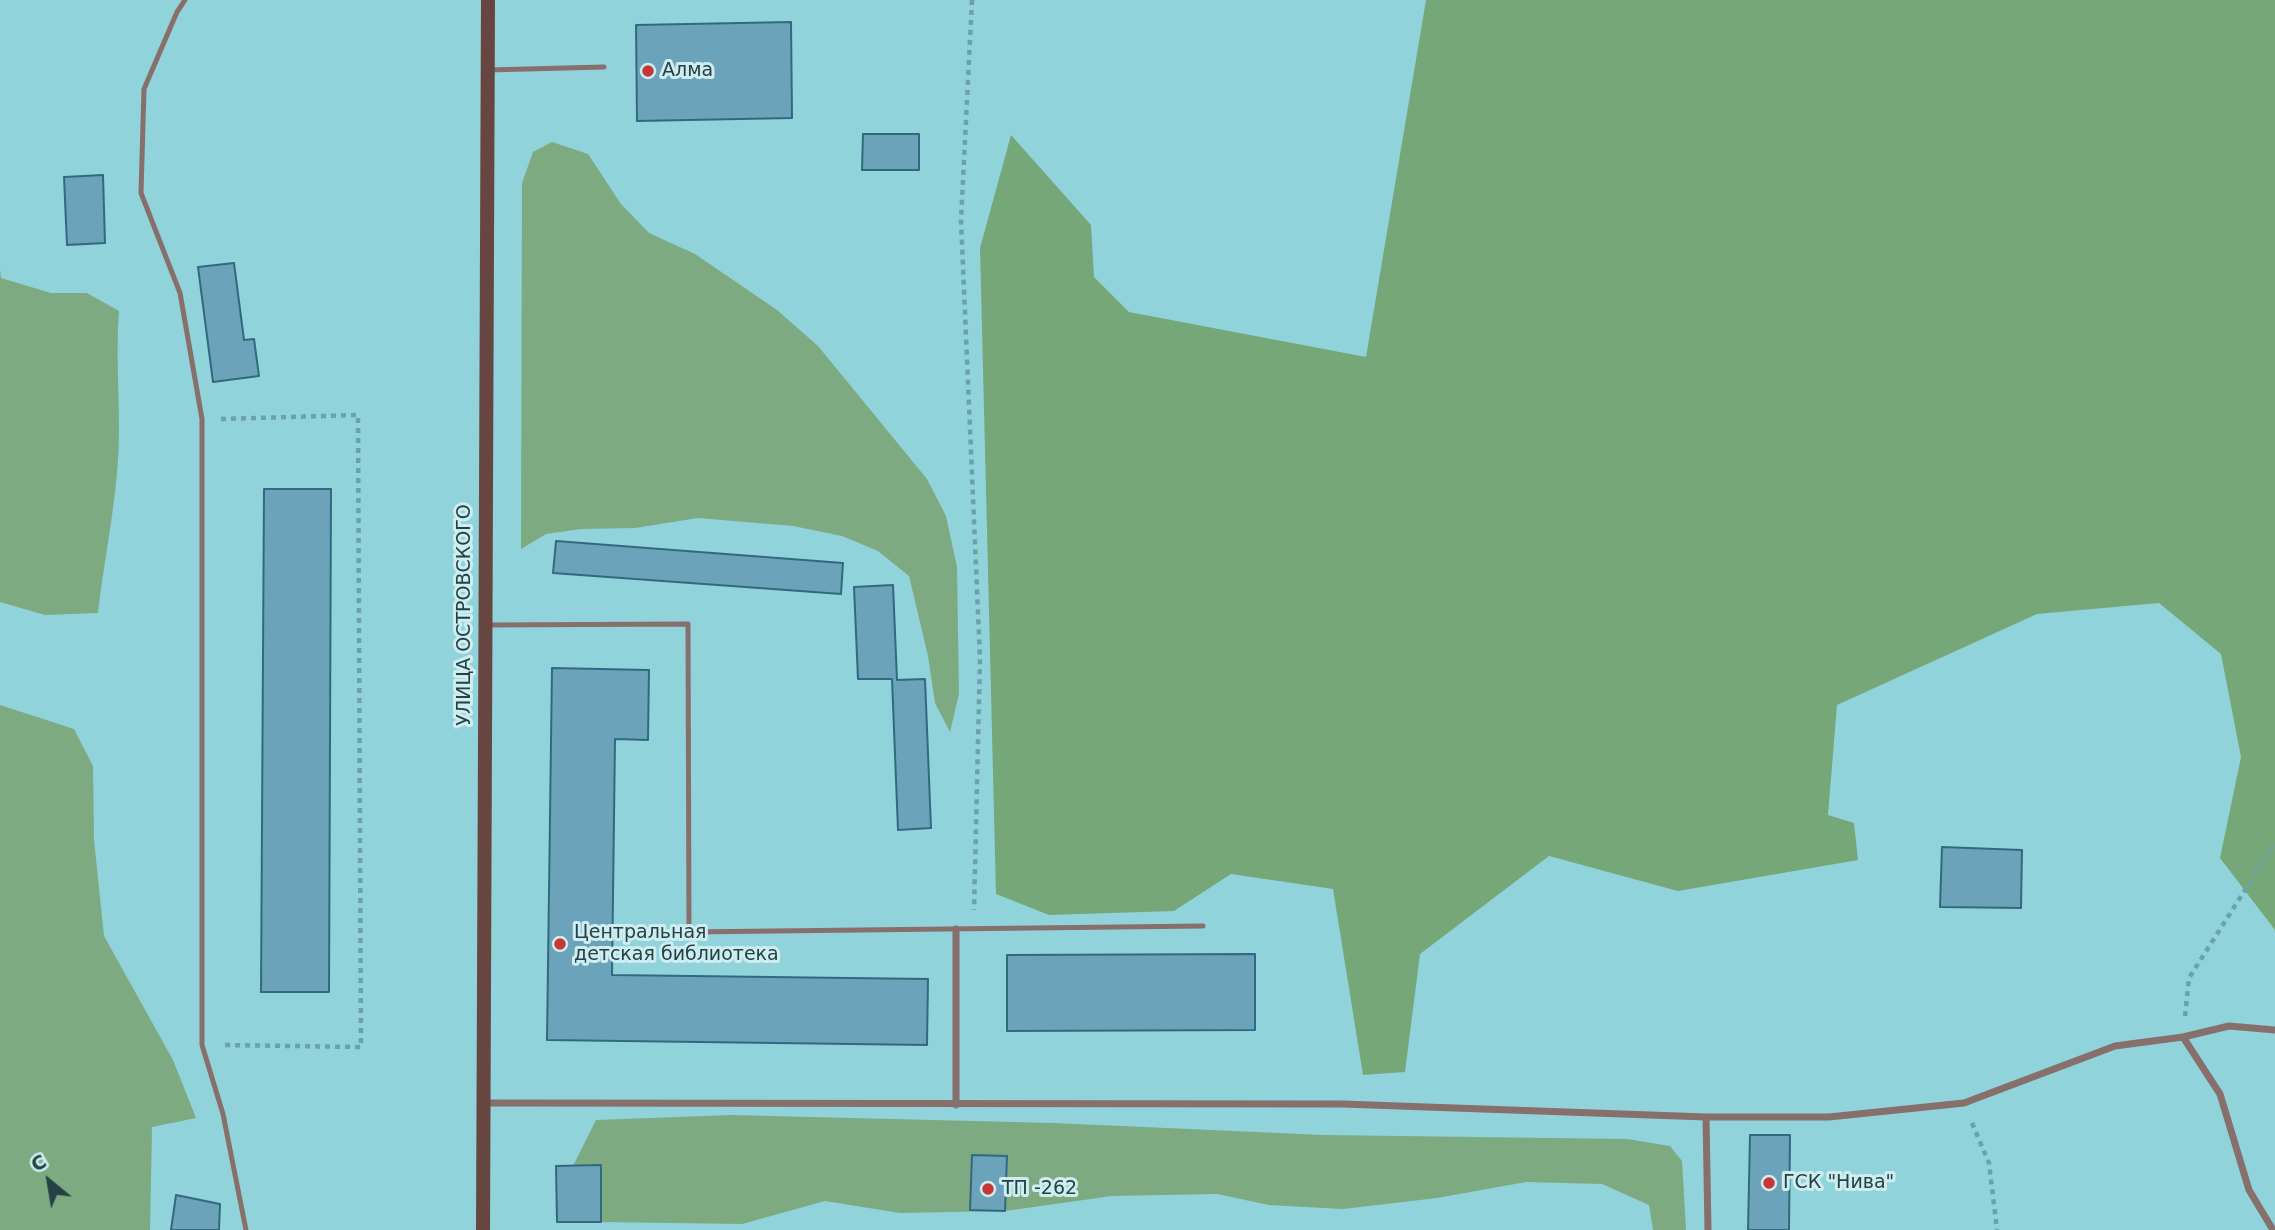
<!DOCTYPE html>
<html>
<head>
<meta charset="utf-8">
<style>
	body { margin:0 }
	#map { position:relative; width:2275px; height:1230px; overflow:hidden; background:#91d3db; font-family:"DejaVu Sans",sans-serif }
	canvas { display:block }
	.north { position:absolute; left:14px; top:1146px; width:70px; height:70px; -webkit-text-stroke:5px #cdedf1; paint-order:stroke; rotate:330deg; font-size:19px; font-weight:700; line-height:28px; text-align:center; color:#254145 }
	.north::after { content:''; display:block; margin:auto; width:24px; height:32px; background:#254145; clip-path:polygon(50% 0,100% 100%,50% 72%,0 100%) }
</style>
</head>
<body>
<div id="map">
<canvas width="2275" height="1230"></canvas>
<div class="north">С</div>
</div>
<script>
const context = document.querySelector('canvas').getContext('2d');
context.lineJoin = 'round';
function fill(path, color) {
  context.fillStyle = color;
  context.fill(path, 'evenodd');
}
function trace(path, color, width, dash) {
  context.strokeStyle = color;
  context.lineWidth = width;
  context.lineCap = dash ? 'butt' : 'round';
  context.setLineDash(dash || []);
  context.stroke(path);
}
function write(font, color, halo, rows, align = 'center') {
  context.font = font + ' "DejaVu Sans",sans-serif';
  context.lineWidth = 6;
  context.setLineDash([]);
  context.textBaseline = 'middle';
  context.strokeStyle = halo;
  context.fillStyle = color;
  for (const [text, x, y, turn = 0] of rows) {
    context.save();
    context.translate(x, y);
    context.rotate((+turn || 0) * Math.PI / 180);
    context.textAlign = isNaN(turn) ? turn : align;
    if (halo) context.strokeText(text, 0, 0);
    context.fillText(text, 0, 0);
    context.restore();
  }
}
fill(new Path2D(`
	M552 142 588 154 621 204 649 233 695 254 777 310 818 346 927 479 946 516 957 567 959 694 950 732 935 703 928 656 909 576 878 551 842 536 793 526 698 518 635 528 581 529 546 534 521 549 522 183 533 152Z
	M0 269 1 278 51 293H87L119 311C116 351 119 390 119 430 119 492 105 552 98 613L45 615 0 602Z
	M0 705 74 729 93 766 94 840 104 936 173 1060 196 1118 152 1127 150 1230H0Z
	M731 1115 1053 1123 1324 1135 1627 1139 1670 1146 1682 1161 1686 1230H1653L1649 1205 1602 1184 1526 1182 1437 1198 1343 1209 1269 1205 1217 1194 1112 1196 1005 1211 900 1213 825 1201 742 1224 601 1222V1166H573L596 1120Z`), '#7daa80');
fill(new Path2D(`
	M1426 0H2275V930L2220 858 2241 757 2221 654 2159 603 2037 614 1837 705 1828 815 1854 823 1858 860 1678 891 1549 856 1420 954 1405 1072 1363 1075 1333 889 1231 874 1174 911 1049 915 996 894 980 248 1011 135 1091 225 1094 277 1129 312 1366 357Z`), '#76a779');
const building = new Path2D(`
	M791 22 792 118 637 121 636 25Z
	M863 134H919V170H862Z
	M103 175 105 243 67 245 64 177Z
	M234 263 244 340 254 339 259 376 213 382 198 267Z
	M264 489H331L329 992H261Z
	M556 541 843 563 841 594 553 573Z
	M893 585 897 680 925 679 931 828 898 830 892 679H858L854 587Z
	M552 668 649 670 648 740 615 739 612 975 928 979 927 1045 547 1040Z
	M1942 847 2022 850 2021 908 1940 907Z
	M1255 954V1030L1007 1031V955Z
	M1750 1135H1790L1789 1230H1748Z
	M972 1155 1007 1156 1005 1211 970 1210Z
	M601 1165V1222H557L556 1166Z
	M176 1195 220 1204 219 1230H171Z`);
fill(building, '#6ba3ba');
trace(building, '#32697f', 2);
trace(new Path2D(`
	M972 0 961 220 980 659 974 910
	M221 419 358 415 361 1047 222 1045
	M2185 1016 2189 978 2275 843
	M1972 1123 1989 1163 1997 1230`), '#6ca1a8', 4.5, [5, 5]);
trace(new Path2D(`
	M185 0 177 12 144 89 141 193 180 293 202 419V1045L223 1114 246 1230
	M488 70 604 67
	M488 625 688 624 689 932 1203 926`), '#876f6c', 5);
trace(new Path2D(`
	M956 929V1105
	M2183 1037 2229 1026 2275 1030
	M482 1103 1343 1104 1706 1117H1829L1964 1103 2115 1046 2183 1037 2220 1094 2249 1190 2273 1230
	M1706 1117 1708 1230`), '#876f6c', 7);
trace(new Path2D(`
	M483 1230 488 0`), '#674642', 14);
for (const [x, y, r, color] of [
	[648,71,7,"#c63835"],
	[560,944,7,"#c63835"],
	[1769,1183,7,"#c63835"],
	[988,1189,7,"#c63835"]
]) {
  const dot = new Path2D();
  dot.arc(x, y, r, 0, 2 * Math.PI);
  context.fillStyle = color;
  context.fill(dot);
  trace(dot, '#cdedf1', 2.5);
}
write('19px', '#254145', '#cdedf1', [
	["Алма",662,71],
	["Центральная",574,933],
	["детская библиотека",574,955],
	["ГСК \"Нива\"",1783,1183],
	["ТП -262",1002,1189]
], 'left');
write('19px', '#254145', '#cdedf1', [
	["УЛИЦА ОСТРОВСКОГО",465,615,-90]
]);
</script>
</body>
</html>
